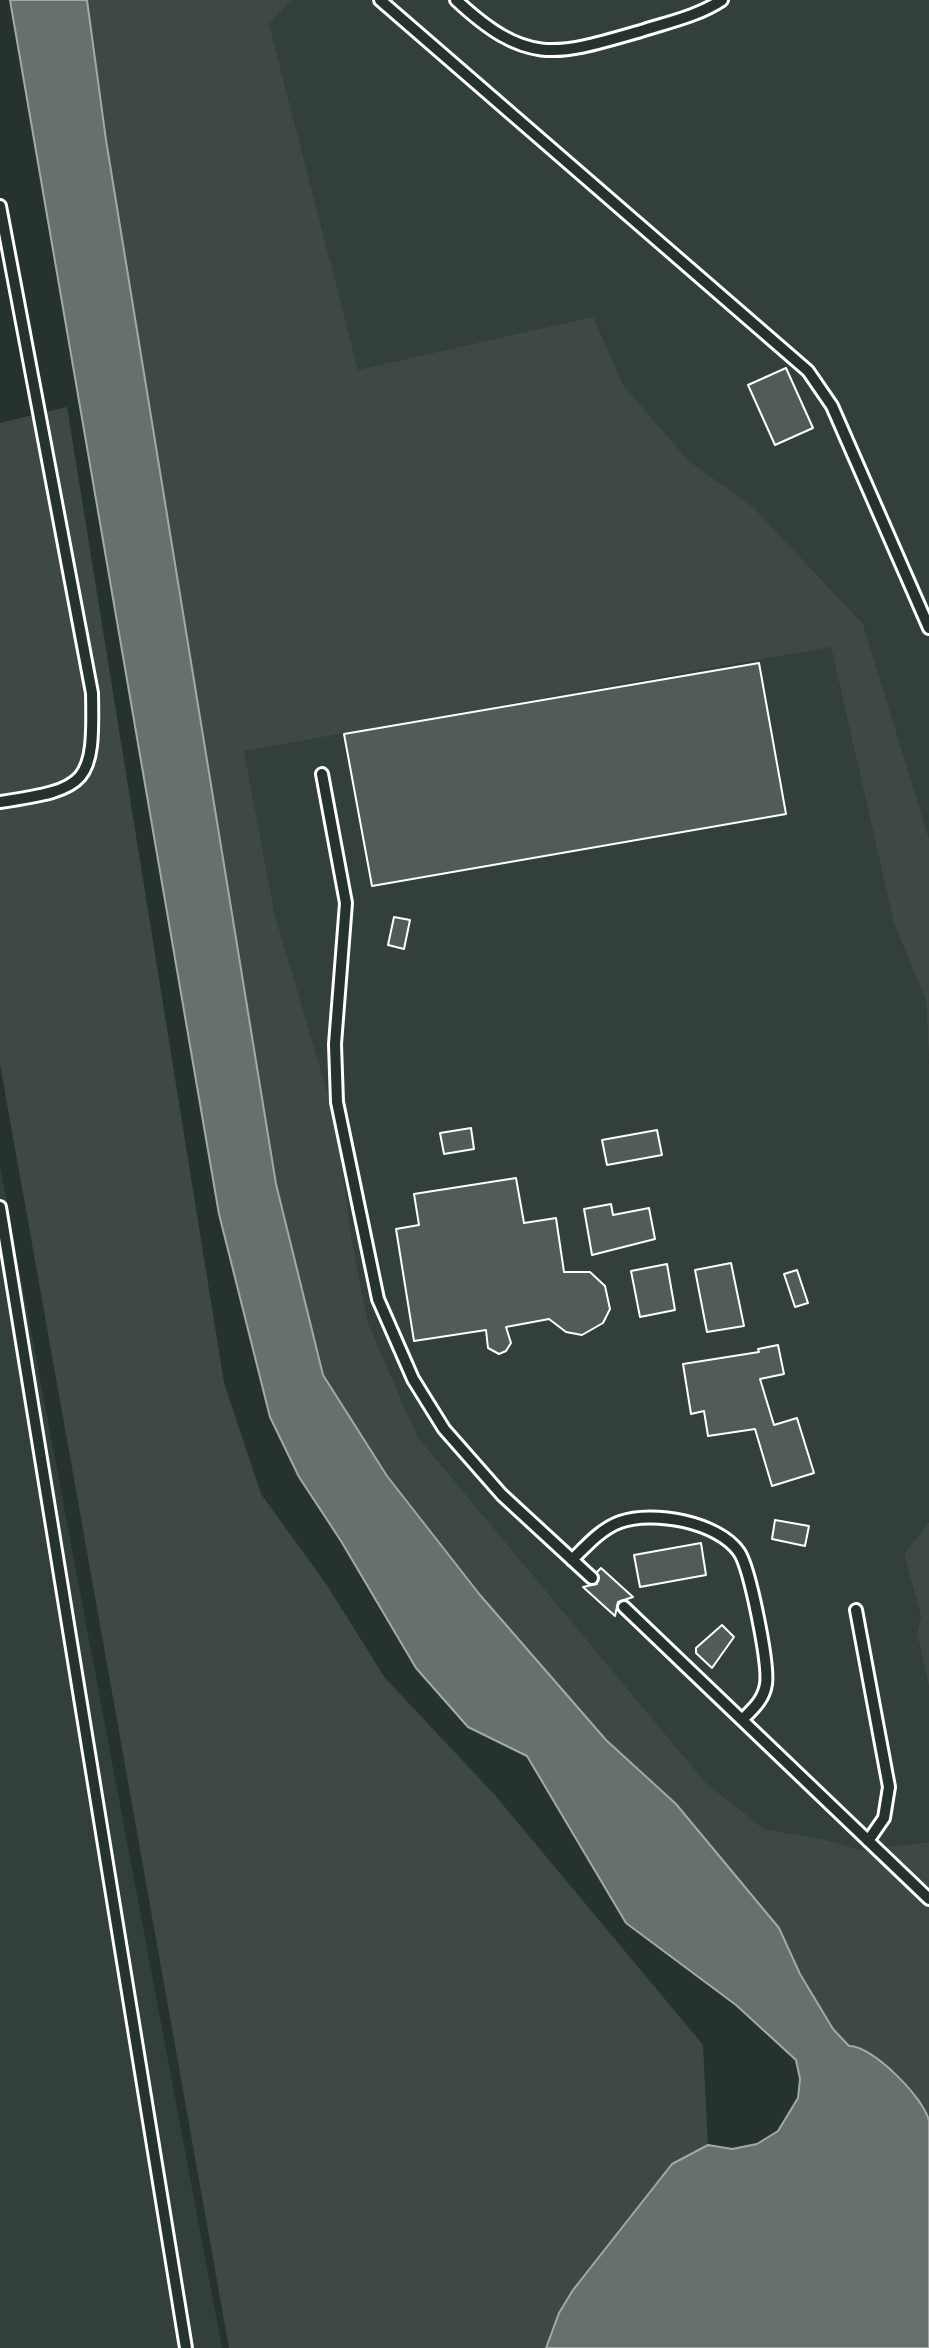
<!DOCTYPE html>
<html>
<head>
<meta charset="utf-8">
<style>
	body { margin:0 }
	canvas { display:block; background:#26332d }
</style>
</head>
<body>
<canvas width="929" height="2348"></canvas>
<script>
const context = document.querySelector('canvas').getContext('2d');
context.lineJoin = 'round';
function fill(path, color) {
  context.fillStyle = color;
  context.fill(path, 'evenodd');
}
function trace(path, color, width, dash) {
  context.strokeStyle = color;
  context.lineWidth = width;
  context.lineCap = dash ? 'butt' : 'round';
  context.setLineDash(dash || []);
  context.stroke(path);
}
fill(new Path2D(`
	M291 0H929V839L863 624 753 507 689 461 624 386 593 318 358 371 269 24Z
	M831 647 894 924 926 1000 929 1064V1522L904 1554 921 1617 917 1635 929 1687V1842L861 1850 822 1839 764 1829 706 1783 417 1436 368 1323 275 916 244 751Z
	M0 1166 222 2348H0Z`), '#333f3a');
fill(new Path2D(`
	M87 0H291L269 24 358 370 593 317 624 386 689 461 753 507 863 624 929 839V1064L926 1000 894 924 831 647 244 751 275 916 335 1118 352 1242 368 1323 417 1436 706 1783 764 1829 822 1839 861 1850 929 1842V2121L925 2107 879 2059 849 2046 807 2000 693 1845 480 1595 387 1476 323 1376 276 1184 106 140Z
	M67 407 224 1383 261 1494 326 1584 385 1678 493 1793 703 2045 708 2145 672 2164 573 2290 559 2313 546 2348H229L0 1064V423Z
	M929 1522V1687L917 1634 921 1617 904 1554Z`), '#3e4944');
const water = new Path2D(`
	M10 0H87L106 140 276 1184 323 1375 387 1476 480 1595 606 1740 676 1804 779 1928 800 1974 833 2029 849 2046C872 2045 925 2099 929 2121V2348H546L559 2313 573 2290 672 2164 708 2145 732 2149 757 2144 778 2131 798 2098 800 2079 796 2060 736 2005 626 1923 527 1756 468 1727 416 1668 341 1541 299 1477 270 1417 219 1214Z`);
fill(water, '#67706c');
trace(water, '#a4a9a7', 2);
const building = new Path2D(`
	M786 368 813 428 775 445 748 385Z
	M759 663 786 814 372 886 344 734Z
	M394 917 410 920 404 949 388 945Z
	M471 1128 474 1149 444 1154 440 1133Z
	M657 1130 662 1155 607 1165 602 1140Z
	M516 1178 524 1223 556 1218 564 1272H590L605 1286 610 1309 603 1323 582 1335 566 1332 549 1319 506 1327 511 1343 506 1351 499 1354 488 1348 486 1330 414 1341 396 1229 419 1225 414 1194Z
	M611 1204 613 1215 649 1208 655 1239 592 1255 584 1209Z
	M731 1263 744 1326 707 1332 695 1270Z
	M667 1264 675 1310 640 1317 631 1271Z
	M797 1270 808 1303 795 1307 784 1274Z
	M778 1345 784 1374 760 1379 774 1425 797 1418 814 1473 772 1486 755 1429 708 1436 704 1411 691 1414 683 1364 759 1352 758 1349Z
	M775 1520 809 1526 805 1546 772 1539Z
	M701 1543 706 1575 640 1587 634 1555Z
	M601 1568 633 1597 618 1602 615 1616 583 1587 597 1584V1572Z
	M722 1625 734 1637 712 1668 696 1653V1648Z`);
fill(building, '#515c57');
trace(building, '#fff', 2);
const service = new Path2D(`
	M380 0 808 371 832 406 929 628
	M456 0C527 66 555 56 641 31 669 22 698 16 722 0
	M0 206 92 693C94 783 89 789 0 802
	M322 774 346 903 335 1044 337 1102 378 1299 413 1379 444 1429 502 1495 592 1578
	M0 1207 186 2348
	M572 1560C587 1545 601 1529 620 1522 653 1510 718 1522 739 1552 750 1568 769 1664 766 1684 764 1699 754 1708 743 1719
	M624 1607 929 1899
	M856 1610 889 1787 884 1818 868 1841`);
trace(service, '#fff', 16);
trace(service, '#26332d', 10);
</script>
</body>
</html>
